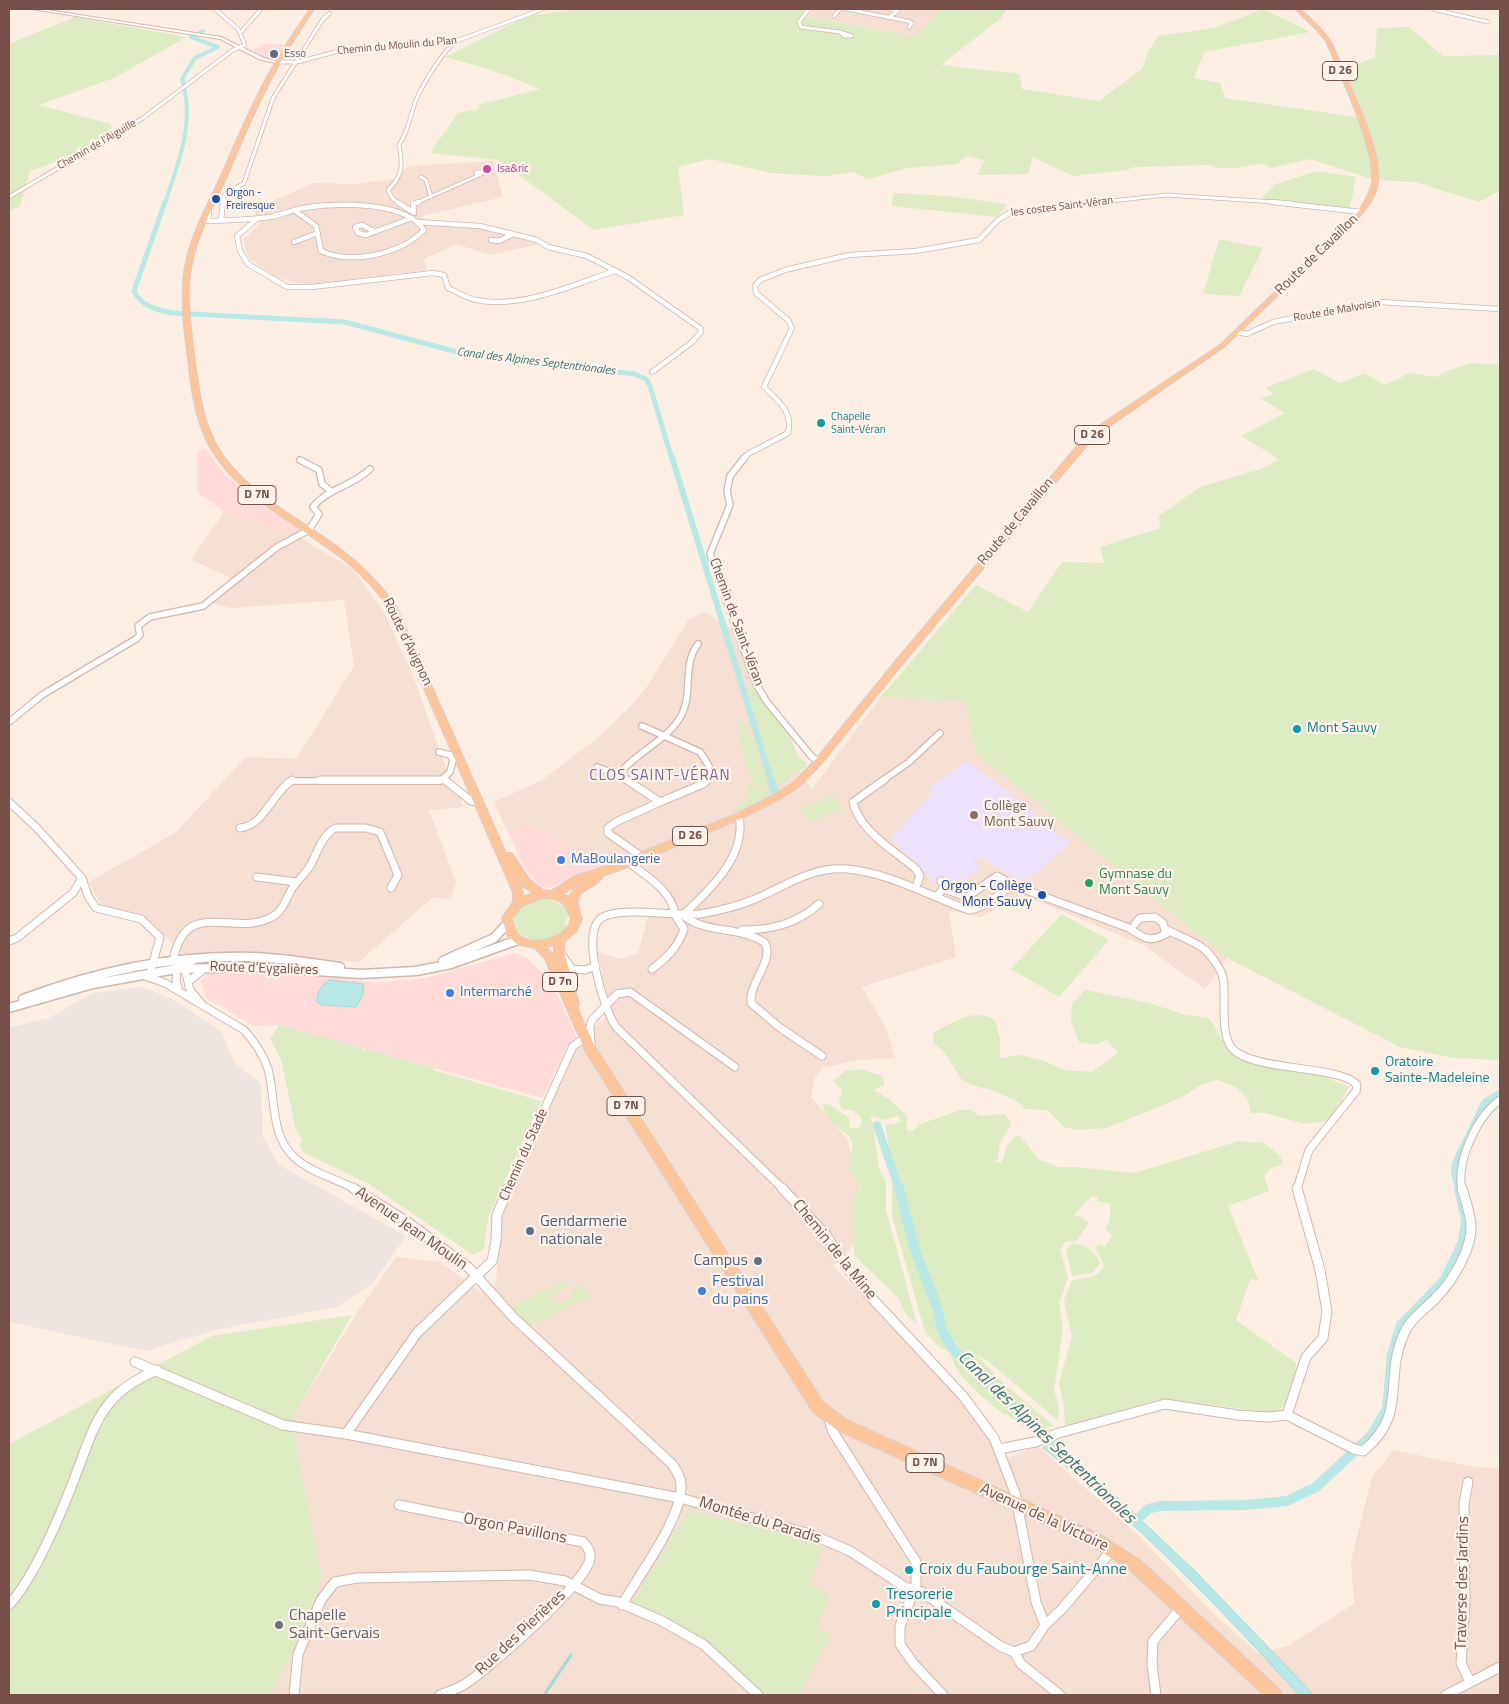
<!DOCTYPE html>
<html>
<head>
<meta charset="utf-8">
<style>
	body { margin:0 }
	#map { position:relative; width:1509px; height:1704px; overflow:hidden; background:#fdeee4; font-family:"Titillium Web",sans-serif }
	canvas { display:block }
	.frame { position:absolute; inset:0; border:10px solid #774f49; pointer-events:none }
</style>
</head>
<body>
<div id="map">
<canvas width="1509" height="1704"></canvas>
<div class="frame"></div>
</div>
<script>
const context = document.querySelector('canvas').getContext('2d');
context.lineJoin = 'round';
function fill(path, color) {
  context.fillStyle = color;
  context.fill(path, 'evenodd');
}
function trace(path, color, width, dash) {
  context.strokeStyle = color;
  context.lineWidth = width;
  context.lineCap = dash ? 'butt' : 'round';
  context.setLineDash(dash || []);
  context.stroke(path);
}
function write(font, color, halo, rows, align = 'center') {
  context.font = font + ' "Titillium Web",sans-serif';
  context.lineWidth = 4.5;
  context.setLineDash([]);
  context.textBaseline = 'middle';
  context.strokeStyle = halo;
  context.fillStyle = color;
  for (const [text, x, y, turn = 0] of rows) {
    context.save();
    context.translate(x, y);
    context.rotate((+turn || 0) * Math.PI / 180);
    context.textAlign = isNaN(turn) ? turn : align;
    if (halo) context.strokeText(text, 0, 0);
    context.fillText(text, 0, 0);
    context.restore();
  }
}
fill(new Path2D(`
	M806 9H930L941 11 920 32 912 36 800 16Z
	M493 161 503 197 422 216 426 224 477 228 539 244 490 255 456 244 424 259 427 270 307 285 274 277 248 257 243 240 261 222 253 210 313 183 354 184 394 179 408 166Z
	M224 512 295 535 343 563 355 572 384 612 411 670 443 760 464 807 429 810 456 882 451 899 433 897 359 962 302 957 183 954 152 922 101 905 89 882 175 833 246 757 296 759 354 666 344 600 230 608 212 603 237 581 191 559Z
	M705 612 740 634 775 732 812 789 881 697 966 701 976 753 1227 958 1205 989 1143 945 1021 894 981 917 949 911 956 957 862 987 885 1026 895 1058 858 1060 823 1068 815 1077 811 1097 848 1140 860 1187 858 1241 833 1265 972 1410 1006 1459 1038 1446 1136 1533 1216 1616 1259 1654 1287 1646 1354 1604 1351 1561 1372 1477 1394 1450 1473 1467 1500 1468V1695H270L298 1643 322 1577 291 1420 360 1308 396 1257 440 1262 481 1292 496 1283 500 1219 506 1204 577 1045 610 1012 598 952 621 959 638 953 648 916 673 906 636 869 600 866 528 823 508 833 494 802 542 780 596 739 628 709 646 688 689 619Z`), '#f5ded2');
fill(new Path2D(`
	M261 44H285L277 59H267L253 51Z
	M206 448 225 475 257 502 302 531 295 535 241 518 224 512 197 492V452Z
	M528 823 600 866 549 888 539 886 524 867 508 833Z
	M515 953 527 958 552 982 577 1038 568 1045 542 1098 279 1025 253 1026 206 997 200 981 209 973 323 975 374 983 425 978Z`), '#fedbd8');
fill(new Path2D(`
	M143 987 174 1000 222 1032 234 1062 261 1084 263 1137 279 1165 406 1236 373 1283 337 1307 215 1330 146 1351 9 1322V1028L49 1018 93 993Z`), '#ede3df');
fill(new Path2D(`
	M966 761 1013 795 1070 843 1027 881 1009 875 980 857 974 861 980 868 959 885 945 877 937 884 890 838 931 795 930 787Z`), '#ebe1fa');
fill(new Path2D(`
	M582 9H806L800 16 912 36 920 32 941 11 930 9H1007L1000 19 941 65 1020 74 1022 89 1099 101 1142 69 1148 52 1158 36 1214 28 1263 9 1310 32 1204 52 1194 78 1220 83 1225 98 1364 118 1343 70 1375 57 1377 28 1409 27 1443 56 1500 55V191L1479 202 1415 182 1375 180 1310 159 1271 168 1263 163C1246 166 1226 172 1209 165L1134 167 1127 170 1073 176 1033 157 1028 174 977 175 985 160 967 156 957 164 908 168 869 179 853 172 826 176 771 173 710 159 678 167 684 215 594 230 498 160 430 153 458 113 479 109 478 105 540 89 489 69 445 57 528 16Z
	M75 17 186 37 114 78 38 105 111 124 113 141 30 171 20 206 9 211V44Z
	M1317 171 1356 177 1350 209 1268 201 1262 197 1276 184Z
	M893 193 948 196 1007 204 998 217 892 206Z
	M1219 239 1263 248 1239 296 1203 294Z
	M1472 363 1500 365V1060L1453 1058 1400 1047 1227 958 976 753 965 701 881 697 976 585 1028 612 1062 562 1104 563 1100 547 1160 528 1159 516 1200 487 1261 469 1279 459 1241 436 1285 413 1261 399 1274 394 1265 388 1314 369 1340 383 1364 373 1385 385 1410 373 1435 377 1447 371Z
	M746 686H751L758 692C767 708 781 721 790 737 796 747 794 756 806 762V767L790 776 785 783H774Z
	M742 721 748 726 770 790 760 788 754 782 745 759 738 730Z
	M747 784C761 791 768 793 783 789L734 812 733 810 750 794Z
	M832 796 843 808 810 821 799 809Z
	M541 899C554 900 565 903 569 916L565 919 566 928C553 943 529 945 515 929L514 916 524 904Z
	M1062 914 1109 940 1059 997 1011 969Z
	M1085 990 1149 1003 1186 1015 1209 1018 1222 1039 1233 1052 1252 1064 1325 1077 1349 1087 1330 1120 1305 1124 1265 1113H1251L1248 1099 1236 1087 1217 1080 1202 1084 1184 1096 1107 1128 1077 1130 1064 1127 1047 1110 1025 1109 1018 1102 992 1090 972 1085 961 1079 945 1053 934 1043 933 1033C954 1023 971 1007 995 1020L1000 1039V1058L1019 1055 1045 1061 1063 1070 1092 1072 1118 1053 1107 1040 1095 1045 1079 1042 1071 1021 1072 1004Z
	M279 1025 363 1048 362 1050 364 1051 366 1049 434 1068 433 1070 541 1101 488 1218 484 1249 473 1255 369 1184 304 1153 299 1145 302 1140 296 1130 281 1059 270 1039Z
	M860 1069 880 1075 884 1080V1085L873 1090 889 1099 907 1116V1131H914L918 1125 960 1110H970L980 1116 1005 1114 1011 1125 1000 1143 998 1159 994 1162 1002 1163 1007 1145 1017 1135 1021 1137 1039 1160 1059 1167H1075L1134 1173 1239 1141 1264 1143 1280 1156 1283 1164 1271 1168 1264 1176 1269 1191 1228 1206 1258 1280 1250 1279 1236 1320 1296 1363C1297 1383 1293 1407 1272 1413L1170 1399 1157 1400 1065 1426 1064 1406 1059 1383 1072 1336 1064 1303 1070 1305 1064 1302 1071 1282C1084 1275 1098 1282 1104 1264L1095 1248 1099 1244 1105 1247 1112 1236 1105 1229 1110 1220V1204L1098 1201 1097 1197 1092 1196 1074 1215 1082 1217 1089 1223 1076 1241 1065 1242 1060 1249 1068 1278 1059 1303 1063 1329 1054 1390 1059 1409 1057 1420 988 1361 975 1354 1003 1383 1054 1426 1031 1432 1006 1414H1003C984 1397 958 1381 951 1355L959 1347 950 1336 916 1244 907 1207 892 1164 885 1125 902 1122 898 1116 885 1120 870 1116 903 1206 914 1252 936 1309 944 1343 949 1351 939 1347 925 1332 892 1216V1181L873 1127 879 1168 886 1183V1210L917 1324 907 1316 898 1298 855 1256 853 1241 854 1192 862 1188 848 1166C864 1122 830 1139 822 1103L832 1106 849 1118 850 1128H859L862 1120C858 1111 853 1110 842 1109L839 1102 842 1090 833 1081 845 1071Z
	M1071 1244C1085 1242 1095 1252 1100 1263L1092 1273 1072 1276 1066 1249Z
	M566 1280 569 1286 550 1295 556 1305 574 1296 571 1291 583 1285 590 1297 529 1326 512 1309 515 1305Z
	M352 1315 291 1420 322 1577 298 1643 270 1695H9V1444L212 1336Z
	M688 1511 782 1532 824 1548 809 1583 829 1596 818 1627 831 1635 799 1695H765C722 1653 689 1625 631 1605Z`), '#dcebc2');
const water = new Path2D(`
	M330 980 363 984 364 992 356 1007 322 1005 317 1002C316 994 322 983 330 980Z
	M1057 1441 1196 1572 1314 1695H1299C1220 1608 1136 1521 1043 1448Z`);
fill(water, '#b8e8e5');
trace(water, '#9edad7', 1);
trace(new Path2D(`
	M544 1695 571 1655`), '#9edad7', 3);
trace(new Path2D(`
	M165 203C179 162 195 122 182 79L195 58 218 47 191 37 203 31`), '#b8e8e5', 4);
trace(new Path2D(`
	M165 202 134 291C142 307 156 309 172 313L345 322 457 352 634 374 646 379 650 386 672 459`), '#b8e8e5', 5);
trace(new Path2D(`
	M672 457 771 781`), '#b8e8e5', 6);
trace(new Path2D(`
	M771 780 774 790
	M877 1125 899 1189
	M1459 1189 1455 1172 1456 1163 1485 1103 1500 1094`), '#b8e8e5', 8);
trace(new Path2D(`
	M899 1188 915 1250 938 1310 942 1330 952 1348 1058 1449
	M1135 1522 1148 1509 1160 1506 1246 1505 1287 1501 1316 1487 1370 1437 1387 1409 1392 1354 1401 1325 1444 1281 1463 1242 1466 1220 1459 1188`), '#b8e8e5', 10);
const minorFar4 = new Path2D(`
	M809 9 799 22 801 27 840 32
	M846 9 908 21 912 23 909 27
	M1433 9 1488 22
	M834 16 840 9
	M888 18 898 11 889 9
	M241 32 261 9
	M840 32 852 36H844Z
	M278 62H297L339 51 451 43 543 9
	M476 172H483V173L477 176Z
	M421 177 426 180 431 197
	M9 197 143 118 233 50 245 45 238 29 215 9
	M223 203 224 195 244 183 273 98 323 19 330 13
	M399 203 393 199 388 190C403 176 403 165 399 145 408 131 408 124 413 109 417 92 440 56 452 45L451 43
	M416 203 477 176
	M1093 203 1166 195 1291 203`);
const minorFar3 = new Path2D(`
	M397 202 413 212
	M1272 202 1361 212
	M209 212 208 221C229 220 249 220 270 217 281 215 292 210 303 208 335 203 404 200 424 230 401 254 352 265 321 251L316 226 294 210
	M414 213 413 204 419 202
	M258 218 237 236 240 251 248 264 287 287H312L433 273 444 275 448 288C457 292 466 298 476 300 522 309 572 285 615 271
	M221 220 223 202
	M418 222 480 226 537 240 548 247 587 256 629 278 700 328 701 332 691 343 652 372
	M374 231 362 225 355 227 358 233 366 235 412 218
	M491 240 499 241 513 234
	M294 242 318 233
	M1237 332 1247 334 1273 322 1379 302 1500 309
	M744 459 748 454 788 433C794 412 778 401 764 387L792 328 788 320 756 293 755 286 760 280 785 270 849 255 916 251 979 240 998 220 1011 212 1105 202`);
const minorFar2 = new Path2D(`
	M745 457 730 476 727 491 730 505 710 554 756 684 767 702 812 757 819 761
	M300 460 319 470 322 484 332 492
	M9 722 42 695 136 639 140 635 138 626 150 617 203 606 277 547 309 530 319 514 313 507C328 488 353 486 370 469
	M642 726 700 752 709 766V778L706 781
	M439 752 450 755 453 760
	M597 767 618 775
	M444 779 447 781
	M290 781H440L450 772 453 760 460 758
	M629 781 618 775C636 752 669 740 682 714 693 692 682 665 698 644
	M882 781 909 762 940 733`);
const minorFar1 = new Path2D(`
	M320 780H441
	M445 780 471 801 479 802
	M627 780 660 802 616 822 608 828V833L642 857
	M884 780 853 802C859 831 895 851 916 869L920 876 916 887
	M9 802 36 827 82 878 73 893 17 938 9 941
	M660 802 703 784 707 780
	M240 828C265 825 272 793 292 780
	M628 862C646 876 672 890 675 915
	M257 877 296 882
	M82 878 88 896 96 908 141 919 160 937 151 970
	M944 889 967 897 997 876 1015 886 1129 928C1144 938 1149 943 1166 934L1163 923 1155 917 1140 918 1135 924
	M937 896 945 886 941 881
	M683 915C706 935 740 925 765 943 774 962 749 982 751 1003L779 1027 822 1056
	M683 915C710 890 747 856 739 816
	M742 930C772 930 796 924 819 904
	M1167 930C1179 936 1194 941 1204 949 1210 954 1222 970 1223 978 1227 996 1218 1038 1235 1051 1259 1071 1342 1066 1357 1085L1356 1091 1309 1150 1297 1189
	M562 955 572 969 585 970 596 966
	M173 961C185 895 234 938 272 917 282 912 286 900 291 890 296 882 303 876 308 869 317 856 320 837 335 828H366L380 832 398 875 391 888
	M181 968 185 970 190 990 201 1003
	M652 969C667 958 678 947 684 929L675 915
	M145 976 165 983 244 1030C255 1042 263 1054 268 1069 276 1098 270 1135 294 1157 311 1173 335 1178 355 1189
	M188 982 204 969
	M179 991 176 981 177 967 192 961
	M591 1045 590 1027 592 1020 617 994 630 992 735 1067
	M508 1189 573 1046 585 1038
	M783 1189 616 1027C604 1009 581 936 600 919 616 905 676 917 700 914 718 911 738 906 755 899 785 886 813 866 847 869 890 873 929 896 969 910 988 908 998 891 1015 886
	M1462 1189C1456 1162 1477 1116 1500 1100`);
const minor = new Path2D(`
	M353 1188 409 1223 469 1268 514 1318 672 1464C676 1470 681 1477 681 1485 683 1517 638 1576 622 1605
	M782 1188 826 1235 848 1269 869 1295 963 1396 994 1438 1015 1493 1036 1602 1045 1625
	M135 1362 283 1425 346 1434 680 1498 810 1534 850 1551 905 1587 922 1592 1000 1646 1014 1652 1031 1646 1045 1625 1062 1609 1112 1550
	M1287 1415 1306 1357 1323 1338 1327 1311 1320 1270 1297 1188
	M832 1419 830 1423 833 1432 916 1562V1585L900 1626V1644L913 1663 943 1695
	M346 1434 417 1333 492 1261 496 1241 497 1215 508 1188
	M999 1449 1035 1442 1059 1433 1165 1404 1238 1415 1268 1417 1287 1415 1354 1449 1363 1451C1408 1415 1384 1380 1403 1336 1409 1320 1423 1311 1435 1299 1452 1282 1472 1250 1471 1225 1470 1212 1465 1200 1462 1188
	M1468 1482 1464 1504 1465 1601 1461 1663 1470 1682
	M399 1505 583 1542C588 1547 591 1552 590 1559 585 1584 489 1669 465 1684 457 1689 448 1692 440 1695
	M9 1605C36 1575 60 1516 75 1477 95 1425 100 1394 157 1370
	M1014 1652 1021 1664 1060 1695
	M294 1695 298 1654 321 1600 335 1582 357 1578 529 1575 565 1581 600 1599 618 1602 662 1621 704 1645 758 1695
	M1156 1695 1152 1665 1153 1641 1181 1608
	M1446 1695 1500 1667`);
const tertiary = new Path2D(`
	M443 961 494 938 507 924
	M23 999C97 971 174 954 253 957 282 958 311 963 340 967
	M9 1008 93 984 176 969 256 967 361 974 416 971 451 964 518 940`);
const secondary = new Path2D(`
	M32 9H41L221 37 264 58 279 62 277 63 261 60 220 39Z`);
const primary = new Path2D(`
	M310 9H314C299 32 283 55 271 80 253 113 239 148 224 183 210 212 194 242 190 275 187 306 192 338 196 369 201 406 207 441 234 469 264 502 304 522 339 548 361 564 379 583 395 604L506 853H512L530 880 543 890 551 891 575 876 612 864 736 814 774 795 794 782 816 759 898 658 1088 433 1220 345 1359 211C1364 202 1370 193 1372 183 1376 148 1340 75 1326 41L1317 30 1295 9H1300C1310 18 1321 27 1329 39 1335 48 1339 60 1343 70 1356 100 1381 150 1378 182 1377 194 1369 204 1363 213L1224 347 1094 437 904 662 822 763 800 786 780 799 742 818 620 870 601 876 602 878C588 895 570 886 582 919L576 932 565 941 564 952 579 1004 577 1007 595 1047 823 1402 847 1420 1101 1535 1141 1561 1280 1690 1282 1695H1264L1131 1571 1091 1545 837 1430 813 1412 586 1052 545 959 535 948 517 944 507 935 502 918 513 902V892L388 606C372 585 354 566 332 551 297 525 256 504 227 471 200 441 193 406 189 367 185 336 180 304 184 273 188 240 205 211 218 182 234 147 248 112 266 79 279 54 294 32 310 9ZM516 876 522 886 533 893 523 897V892ZM582 882 574 889 569 897 563 894ZM542 898C559 898 565 902 571 919 570 921 570 924 568 926 559 941 525 948 515 930 514 927 513 922 512 918L522 906ZM554 945V952L557 962 553 954 546 947Z`);
trace(minorFar4, '#d1b6ad', 4.5);
trace(minorFar3, '#d1b6ad', 6);
trace(minorFar2, '#d1b6ad', 8);
trace(minorFar1, '#d1b6ad', 9);
trace(minor, '#d1b6ad', 11);
trace(tertiary, '#d1b6ad', 11);
trace(secondary, '#d7b6ac', 2);
trace(primary, '#d9cecc', 2);
trace(minorFar4, '#fff', 3);
trace(minorFar3, '#fff', 4.5);
trace(minorFar2, '#fff', 5.5);
trace(minorFar1, '#fff', 7);
trace(minor, '#fff', 9);
trace(tertiary, '#fff', 8);
fill(secondary, '#fff');
fill(primary, '#fec49a');
for (const [x, y, r, color] of [
	[274,54,5,"#5c6f8a"],
	[487,169,5,"#d1479c"],
	[216,199,5,"#1a4fb4"],
	[821,423,5,"#0f9aa8"],
	[1297,729,5,"#0f9aa8"],
	[974,815,5,"#8d6e63"],
	[561,860,5,"#3f7fe0"],
	[1089,883,5,"#2e9e5b"],
	[1042,895,5,"#1a4fb4"],
	[450,993,5,"#3f7fe0"],
	[1375,1071,5,"#0f9aa8"],
	[530,1231,5,"#5c6f8a"],
	[758,1261,5,"#5c6f8a"],
	[702,1291,5,"#3f7fe0"],
	[909,1570,5,"#0f9aa8"],
	[876,1604,5,"#0f9aa8"],
	[279,1625,5,"#6b7280"]
]) {
  const dot = new Path2D();
  dot.arc(x, y, r, 0, 2 * Math.PI);
  context.fillStyle = color;
  context.fill(dot);
  trace(dot, '#fff3ec', 2);
}
write('11px', '#774f49', '#fff3ec', [
	["Chemin du Moulin du Plan",397,46,-5],
	["Chemin de l'Aiguille",97,145,-30],
	["les costes Saint-Véran",1062,207,-7],
	["Route de Malvoisin",1337,311,-10]
]);
write('11px', '#4e5e75', '#fff3ec', [
	["Esso",284,54]
], 'left');
write('11px', '#b23c85', '#fff3ec', [
	["Isa&ric",497,169]
], 'left');
write('11px', '#164399', '#fff3ec', [
	["Orgon -",226,193],
	["Freiresque",226,206]
], 'left');
write('11px', '#0d838f', '#fff3ec', [
	["Chapelle",831,417],
	["Saint-Véran",831,430]
], 'left');
for (const [x, y, w] of [
	[1340,71,35],
	[1092,435,35],
	[257,495,38],
	[690,836,35],
	[560,982,35],
	[626,1106,38],
	[925,1463,38]
]) {
  const box = new Path2D();
  box.roundRect(x - w / 2, y - 9.5, w, 19, 4);
  context.fillStyle = '#fff3ec';
  context.fill(box);
  trace(box, '#774f49', 1);
}
write('bold 12px', '#774f49', null, [
	["D 26",1340,71],
	["D 26",1092,435],
	["D 7N",257,495],
	["D 26",690,836],
	["D 7n",560,982],
	["D 7N",626,1106],
	["D 7N",925,1463]
]);
write('italic 12px', '#397673', '#fff3ec', [
	["Canal des Alpines Septentrionales",536,362,7]
]);
write('14px', '#774f49', '#fff3ec', [
	["Route de Cavaillon",1317,255,-44],
	["Route de Cavaillon",1016,522,-50],
	["Chemin de Saint-Véran",736,622,70],
	["Route d'Avignon",407,642,64],
	["Route d’Eygalières",264,969,2],
	["Chemin du Stade",524,1155,-66]
]);
write('14px', '#0d838f', '#fff3ec', [
	["Mont Sauvy",1307,729],
	["Oratoire",1385,1063],
	["Sainte-Madeleine",1385,1079]
], 'left');
write('14px', '#785e54', '#fff3ec', [
	["Collège",984,807],
	["Mont Sauvy",984,823]
], 'left');
write('14px', '#366cbe', '#fff3ec', [
	["MaBoulangerie",571,860],
	["Intermarché",460,993]
], 'left');
write('14px', '#27864d', '#fff3ec', [
	["Gymnase du",1099,875],
	["Mont Sauvy",1099,891]
], 'left');
write('14px', '#164399', '#fff3ec', [
	["Orgon - Collège",1032,887],
	["Mont Sauvy",1032,903]
], 'right');
context.letterSpacing = '1px';
write('15px', '#7d649b', '#fff3ec', [
	["CLOS SAINT-VÉRAN",660,776]
]);
context.letterSpacing = '0px';
write('16px', '#4e5e75', '#fff3ec', [
	["Gendarmerie",540,1222],
	["nationale",540,1240],
	["Campus",748,1261,"right"]
], 'left');
write('16px', '#774f49', '#fff3ec', [
	["Avenue Jean Moulin",411,1229,35],
	["Chemin de la Mine",834,1250,51],
	["Avenue de la Victoire",1044,1518,25],
	["Montée du Paradis",760,1521,17],
	["Orgon Pavillons",515,1529,11],
	["Traverse des Jardins",1463,1583,-89],
	["Rue des Pierières",521,1633,-43]
]);
write('16px', '#366cbe', '#fff3ec', [
	["Festival",712,1282],
	["du pains",712,1300]
], 'left');
write('16px', '#0d838f', '#fff3ec', [
	["Croix du Faubourge Saint-Anne",919,1570],
	["Tresorerie",886,1595],
	["Principale",886,1613]
], 'left');
write('16px', '#5b616d', '#fff3ec', [
	["Chapelle",289,1616],
	["Saint-Gervais",289,1634]
], 'left');
write('italic 18px', '#397673', '#fff3ec', [
	["Canal des Alpines Septentrionales",1046,1438,44]
]);
</script>
</body>
</html>
